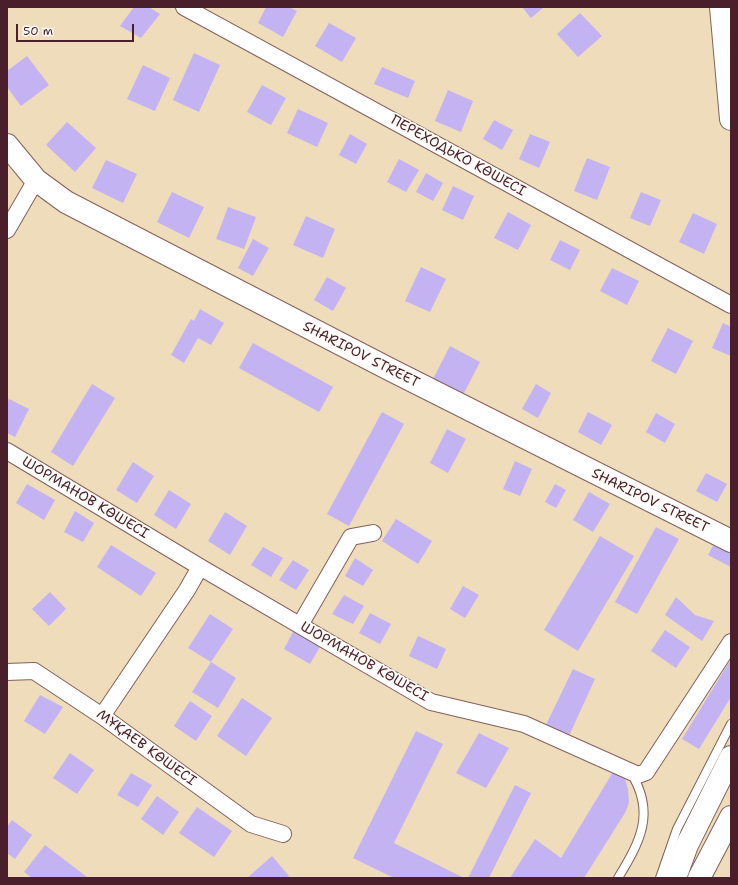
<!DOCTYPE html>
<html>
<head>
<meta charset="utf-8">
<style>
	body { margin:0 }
	#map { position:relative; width:738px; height:885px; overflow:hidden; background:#eedcba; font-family:"Shantell Sans",sans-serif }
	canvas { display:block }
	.frame { position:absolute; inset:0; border:8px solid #4a1f2b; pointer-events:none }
	.scale { position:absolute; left:16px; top:24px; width:118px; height:18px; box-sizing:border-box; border:2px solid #4a1f2b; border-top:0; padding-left:5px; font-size:12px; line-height:14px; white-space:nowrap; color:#4a1f2b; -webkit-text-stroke:3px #fdfcf7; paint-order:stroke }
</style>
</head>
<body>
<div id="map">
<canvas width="738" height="885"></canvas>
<div class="frame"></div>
<div class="scale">50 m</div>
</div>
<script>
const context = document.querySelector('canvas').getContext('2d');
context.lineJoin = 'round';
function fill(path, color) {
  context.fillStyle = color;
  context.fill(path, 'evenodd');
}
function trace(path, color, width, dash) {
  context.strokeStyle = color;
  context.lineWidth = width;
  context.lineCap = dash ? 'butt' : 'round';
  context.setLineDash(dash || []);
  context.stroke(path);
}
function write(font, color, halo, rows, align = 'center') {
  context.font = font + ' "Shantell Sans",sans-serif';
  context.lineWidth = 3.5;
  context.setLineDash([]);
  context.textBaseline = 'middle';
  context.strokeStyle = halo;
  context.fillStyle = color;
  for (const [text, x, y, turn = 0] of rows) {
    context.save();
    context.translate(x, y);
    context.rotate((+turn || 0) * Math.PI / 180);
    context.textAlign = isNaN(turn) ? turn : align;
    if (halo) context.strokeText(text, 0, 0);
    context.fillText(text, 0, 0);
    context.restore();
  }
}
fill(new Path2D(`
	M134 7H149L160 14 141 38 120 26Z
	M266 7H289L297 11 283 37 258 23Z
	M522 7H544L531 18Z
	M580 13 602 36 578 57 557 34Z
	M329 23 356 38 342 62 315 46Z
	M194 53 220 65 199 112 173 100Z
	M27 56 49 85 21 106 7 87V71Z
	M143 65 170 78 155 111 127 99Z
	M382 67 415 81 408 98 374 84Z
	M262 85 286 98 271 125 247 112Z
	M448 90 473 101 461 132 435 121Z
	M298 109 328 123 317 147 287 133Z
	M494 120 513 130 502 150 483 139Z
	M67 122 96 148 75 172 46 145Z
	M350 134 367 144 356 164 339 155Z
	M530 134 550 142 539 168 519 159Z
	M587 158 610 167 597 200 574 191Z
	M399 159 419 170 406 192 387 182Z
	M106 160 137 174 123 203 92 188Z
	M426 173 443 183 433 201 416 192Z
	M453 186 474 196 463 220 442 210Z
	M172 192 204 207 189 238 157 222Z
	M641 192 661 200 650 226 630 218Z
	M228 207 256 217 244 249 216 239Z
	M508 212 531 225 518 250 494 238Z
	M693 213 717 224 704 254 679 242Z
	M306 216 335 229 323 258 293 245Z
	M253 239 269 248 253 276 238 268Z
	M560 240 580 250 570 270 550 260Z
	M421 267 446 279 430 312 405 301Z
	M612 268 639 281 627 305 600 291Z
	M327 277 346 288 333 311 314 300Z
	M200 309 224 323 211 345 198 338 184 363 171 355 191 319 194 321Z
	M723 323 731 327V356L712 348Z
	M668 328 693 341 676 374 651 361Z
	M253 343 333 387 319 412 239 368Z
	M450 346 480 362 463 395 433 379Z
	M92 384 115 398 73 466 51 452Z
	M536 384 551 393 538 418 522 409Z
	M9 399 29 409 15 437 7 433V404Z
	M382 412 404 424 349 526 327 514Z
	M588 412 612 425 601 445 578 432Z
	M656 413 675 424 665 443 646 432Z
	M447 429 466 439 448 473 430 463Z
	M515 461 532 469 520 496 503 489Z
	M133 462 154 476 137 503 116 490Z
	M706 473 727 484 717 502 696 491Z
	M27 484 55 500 44 520 16 503Z
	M555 484 566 490 556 508 545 502Z
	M169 490 191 504 176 529 154 515Z
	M589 492 610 504 593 532 573 520Z
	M75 511 94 523 83 542 64 532Z
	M225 512 247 526 230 555 208 541Z
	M396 519 432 541 418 564 382 541Z
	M656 527 679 539 637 614 615 602Z
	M600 536 634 556 578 651 544 630Z
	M715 542 731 551V567L708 555Z
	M111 545 156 573 141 596 97 567Z
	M263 547 283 558 271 577 251 565Z
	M355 558 373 570 363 586 345 576Z
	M293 560 309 570 296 590 279 580Z
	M463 586 479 595 465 618 450 609Z
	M50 592 66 609 49 626 32 609Z
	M344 595 364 606 353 624 332 614Z
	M676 597 695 615 714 621 702 641 665 615Z
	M370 613 391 624 380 644 359 633Z
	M210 614 233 629 211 662 188 648Z
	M294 630 321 645 310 664 284 649Z
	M665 630 690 647 676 668 651 651Z
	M418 636 446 649 437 669 409 656Z
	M731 659V697L699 749 682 739Z
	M211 662 236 678 218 708 192 692Z
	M573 669 595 679 568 738 545 727Z
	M40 695 63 707 45 734 24 721Z
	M242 698 272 718 246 756 217 736Z
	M190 701 212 716 196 741 174 726Z
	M416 731 443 744 394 843 464 878H394L353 858Z
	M479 733 509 748 486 788 456 773Z
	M70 753 94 770 77 794 53 778Z
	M616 767 625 779 628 789 629 803 625 813 584 878H510L535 839 561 858Z
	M131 773 152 785 138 807 117 795Z
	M515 785 531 793 489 878H468Z
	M157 796 179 812 163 835 141 819Z
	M197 807 232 831 214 857 179 833Z
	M12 820 32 835 15 859 7 853V827Z
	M45 845 87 877 86 878H32L24 872Z
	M272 856 289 876 286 878H247Z`), '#c4b3f3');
const lane = new Path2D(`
	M618 878C640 842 656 813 631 773
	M660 878 677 829 731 724`);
const street = new Path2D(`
	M184 7 731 305
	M7 230 36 180
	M7 451 200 567 431 702 524 724 638 775 646 772 731 642
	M300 625 351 537 373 533
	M7 672 34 671 102 716 251 824 283 834
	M102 716 187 590 200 567`);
const secondary = new Path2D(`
	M7 145 36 180 66 202 391 370 731 541`);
const primary = new Path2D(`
	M699 878 731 817`);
const highway = new Path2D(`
	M721 7 731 119
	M675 878 687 845 731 757`);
trace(lane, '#83615d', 10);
trace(street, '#83615d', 18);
trace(secondary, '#83615d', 24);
trace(primary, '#83615d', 24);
trace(highway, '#83615d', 24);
trace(lane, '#fff', 8);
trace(street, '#fff', 16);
trace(secondary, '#fff', 22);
trace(primary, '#fff', 22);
trace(highway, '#fff', 22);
write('14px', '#4a1f2b', '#fdfcf7', [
	["ПЕРЕХОДЬКО КӨШЕСІ",458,156,29],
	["SHARIPOV STREET",361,355,27],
	["ШОРМАНОВ КӨШЕСІ",85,498,31],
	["SHARIPOV STREET",650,501,26],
	["ШОРМАНОВ КӨШЕСІ",364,662,30],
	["МҰҚАЕВ КӨШЕСІ",146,748,36]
]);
</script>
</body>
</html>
